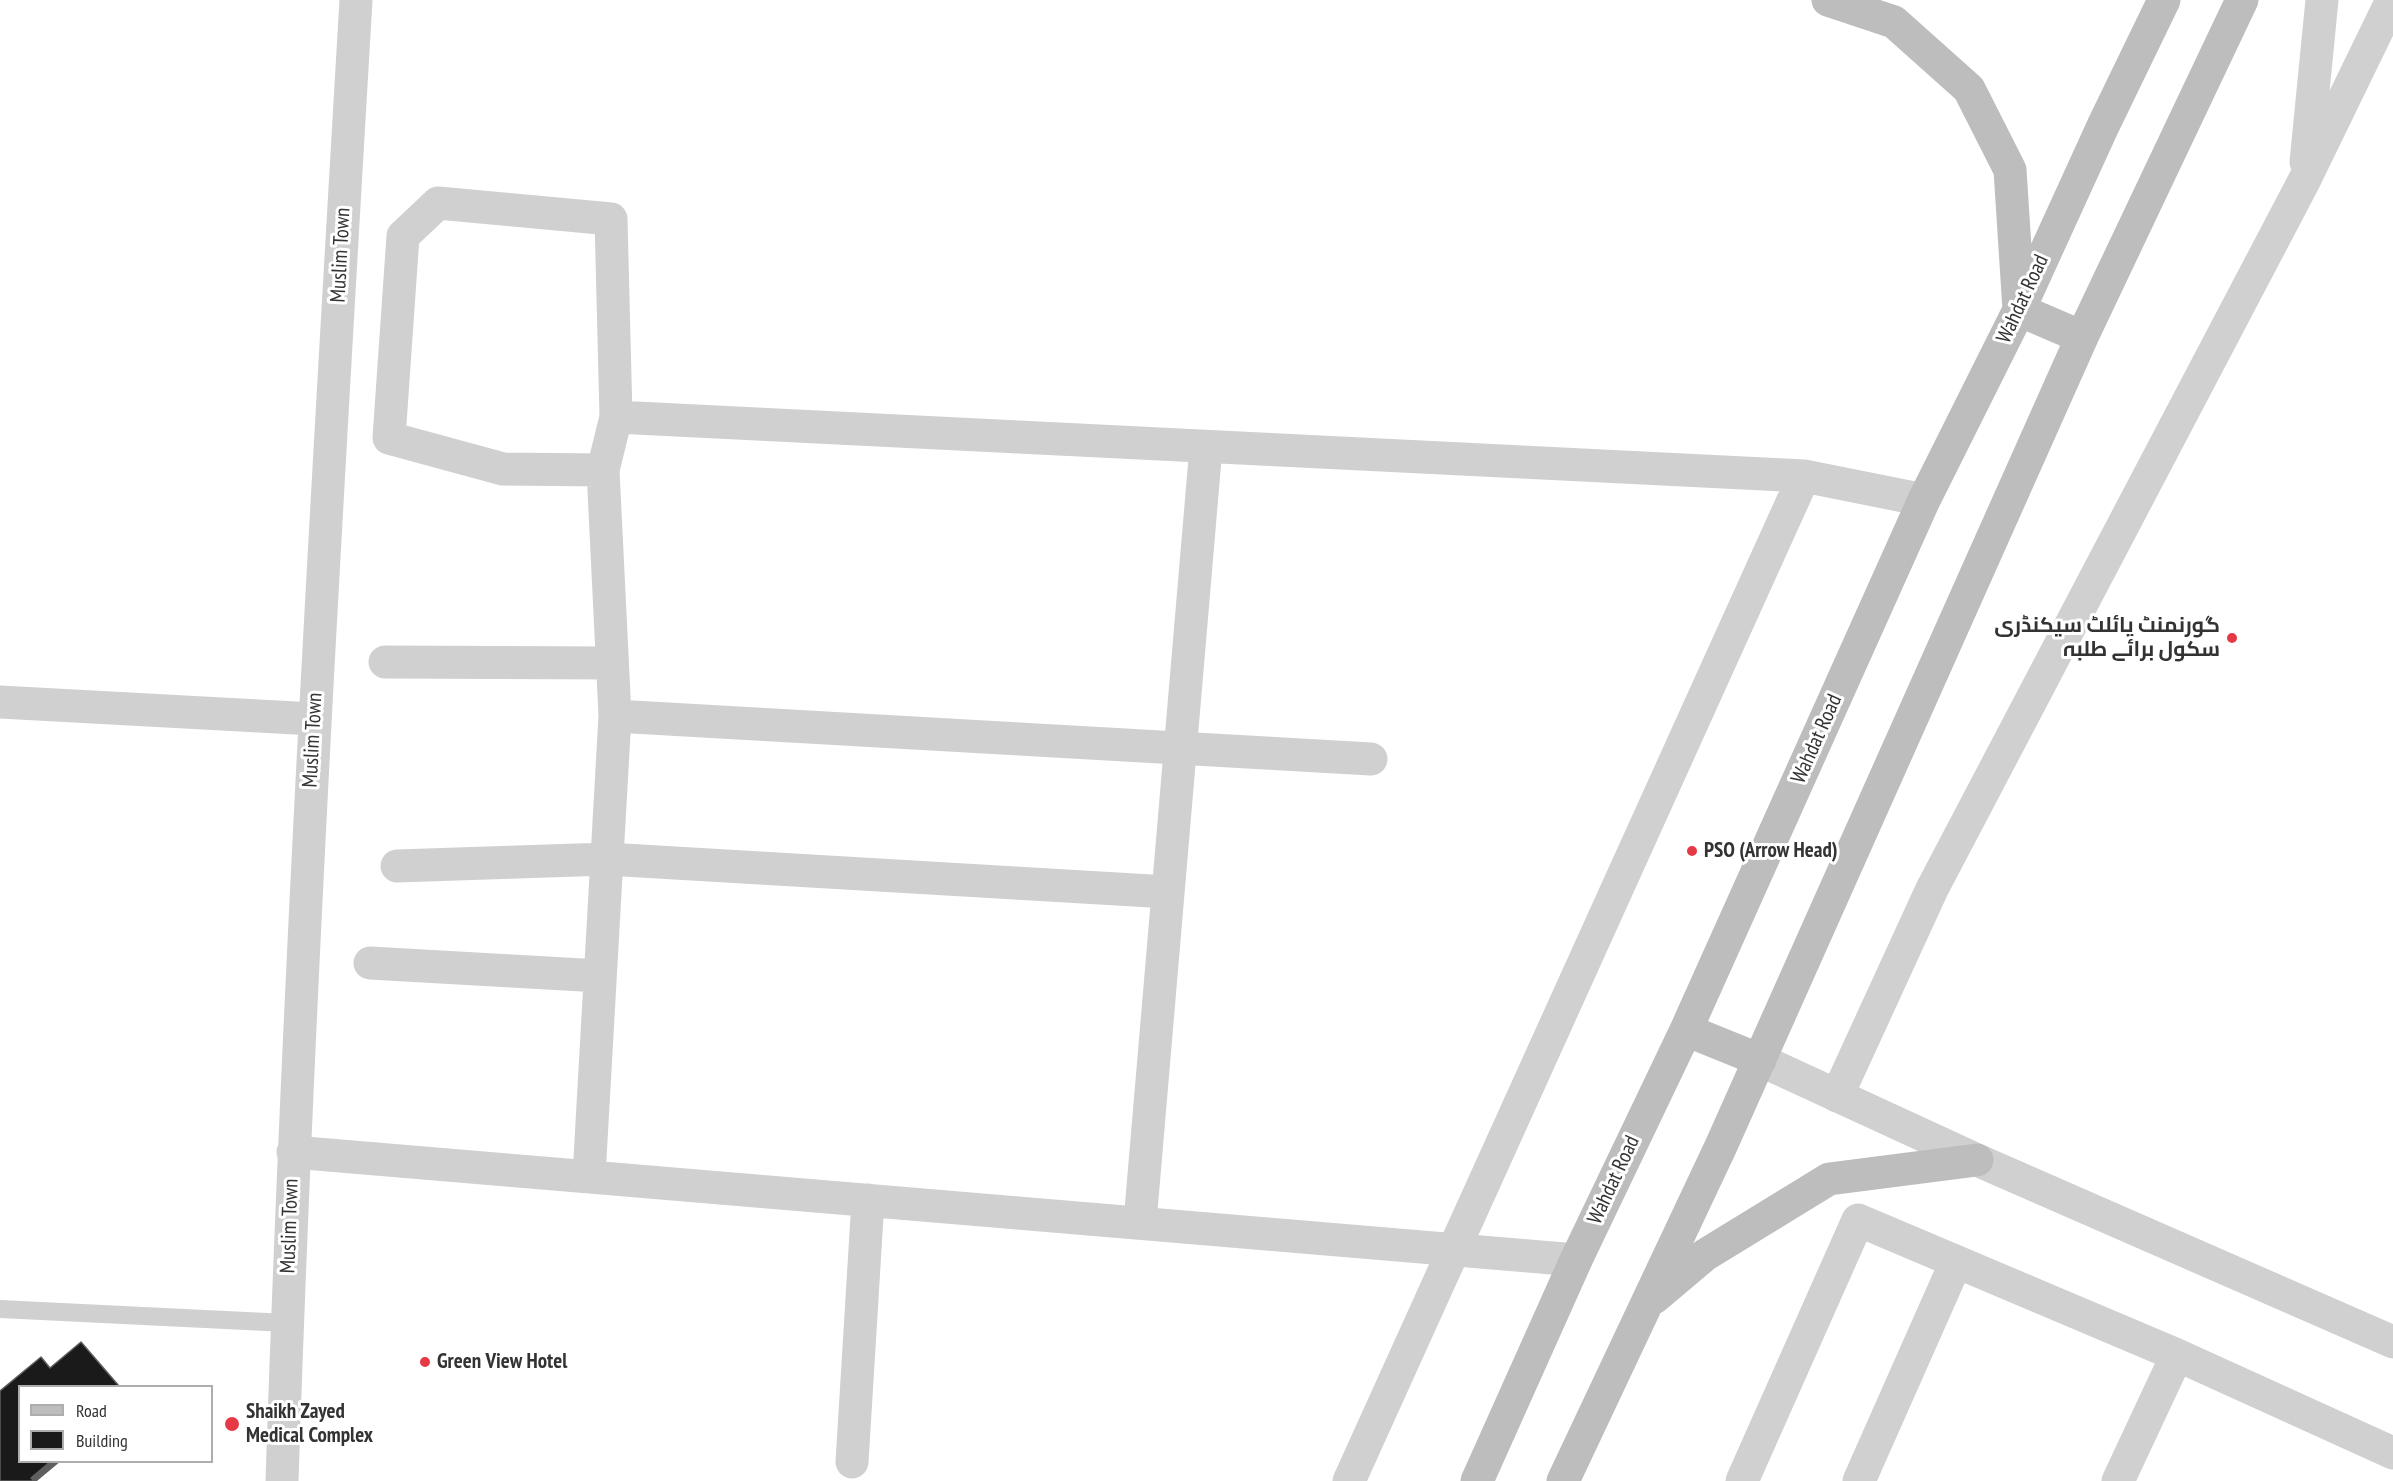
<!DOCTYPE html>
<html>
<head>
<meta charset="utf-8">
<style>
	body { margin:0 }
	#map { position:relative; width:2393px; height:1481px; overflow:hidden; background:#fff; font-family:"PT Sans Narrow",sans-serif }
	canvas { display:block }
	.legend { position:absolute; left:18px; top:1385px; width:195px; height:78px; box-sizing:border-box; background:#fff; border:2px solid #adadad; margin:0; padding:8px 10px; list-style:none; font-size:18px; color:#333 }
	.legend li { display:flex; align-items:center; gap:12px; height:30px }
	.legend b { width:30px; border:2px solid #adadad }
</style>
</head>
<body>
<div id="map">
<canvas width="2393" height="1481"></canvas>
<ul class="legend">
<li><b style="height:8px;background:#bdbdbd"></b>Road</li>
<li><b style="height:16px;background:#1a1a1a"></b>Building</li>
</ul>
</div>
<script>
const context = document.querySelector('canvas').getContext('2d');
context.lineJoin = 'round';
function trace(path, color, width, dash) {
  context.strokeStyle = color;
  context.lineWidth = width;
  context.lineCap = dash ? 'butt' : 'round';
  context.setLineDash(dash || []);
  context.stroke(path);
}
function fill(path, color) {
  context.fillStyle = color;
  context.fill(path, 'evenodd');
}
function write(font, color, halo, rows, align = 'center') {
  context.font = font + ' "PT Sans Narrow",Cairo,sans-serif';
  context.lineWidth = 6;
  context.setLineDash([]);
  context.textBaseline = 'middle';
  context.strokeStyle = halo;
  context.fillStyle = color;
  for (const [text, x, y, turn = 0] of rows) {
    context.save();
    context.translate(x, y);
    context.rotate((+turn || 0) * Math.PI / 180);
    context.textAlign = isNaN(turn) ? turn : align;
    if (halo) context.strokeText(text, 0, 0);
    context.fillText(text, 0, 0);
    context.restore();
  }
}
trace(new Path2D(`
	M0 1309 287 1323`), '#d0d0d0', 18);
trace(new Path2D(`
	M2306 162 2322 0
	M616 417 1804 476 1924 500
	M385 662 612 663
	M0 702 314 719
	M615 716 1371 759
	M397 866 607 859 1168 892
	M370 963 600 976
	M1837 1096 1932 889 2304 181 2392 0
	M293 1152 1576 1260
	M589 1176 615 716 603 470 616 417 611 219 438 203 403 236 389 438 503 469 603 470
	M1140 1222 1206 447
	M852 1462 868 1200
	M282 1481C298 987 327 494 356 0
	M1349 1481 1804 476
	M1742 1481 1858 1220 2177 1355 2393 1453
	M1859 1481 1956 1262
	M2118 1481 2177 1355`), '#d0d0d0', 33);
trace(new Path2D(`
	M1760 1060 1977 1160 2393 1342`), '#d0d0d0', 33);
trace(new Path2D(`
	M1828 0 1894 22 1969 89 2010 170 2019 310 2082 337
	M1686 1030 1760 1060
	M1654 1298 1705 1255 1829 1179 1977 1160
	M1477 1481 1576 1260 1686 1030 1924 500 2019 310 2103 126 2164 0
	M1563 1481 1721 1146 2082 337 2242 0`), '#bdbdbd', 33);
fill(new Path2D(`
	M51 1461H61L37 1481H29L31 1478Z`), '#5f5f5f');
const building = new Path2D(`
	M81 1342 119 1386H20V1461H51L31 1478 34 1481H0V1391L41 1357 50 1368Z`);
fill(building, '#1a1a1a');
trace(building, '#5f5f5f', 1.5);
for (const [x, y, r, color] of [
	[2232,638,6,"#e63946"],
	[1692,851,6,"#e63946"],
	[425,1362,6,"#e63946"],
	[232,1424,8,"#e63946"]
]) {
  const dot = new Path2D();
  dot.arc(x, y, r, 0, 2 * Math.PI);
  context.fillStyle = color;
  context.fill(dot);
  trace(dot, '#fff', 2);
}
write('21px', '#333', '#fff', [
	["Muslim Town",341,255,-87],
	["Wahdat Road",2023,299,-65],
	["Wahdat Road",1817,739,-66],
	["Muslim Town",313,740,-87],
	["Wahdat Road",1614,1180,-65],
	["Muslim Town",290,1226,-88]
]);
write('bold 21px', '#333', '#fff', [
	["گورنمنٹ پائلٹ سیکنڈری",2220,626,"right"],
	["سکول برائے طلبہ",2220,650,"right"],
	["PSO (Arrow Head)",1704,851],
	["Green View Hotel",437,1362],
	["Shaikh Zayed",246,1412],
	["Medical Complex",246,1436]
], 'left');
</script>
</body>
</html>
